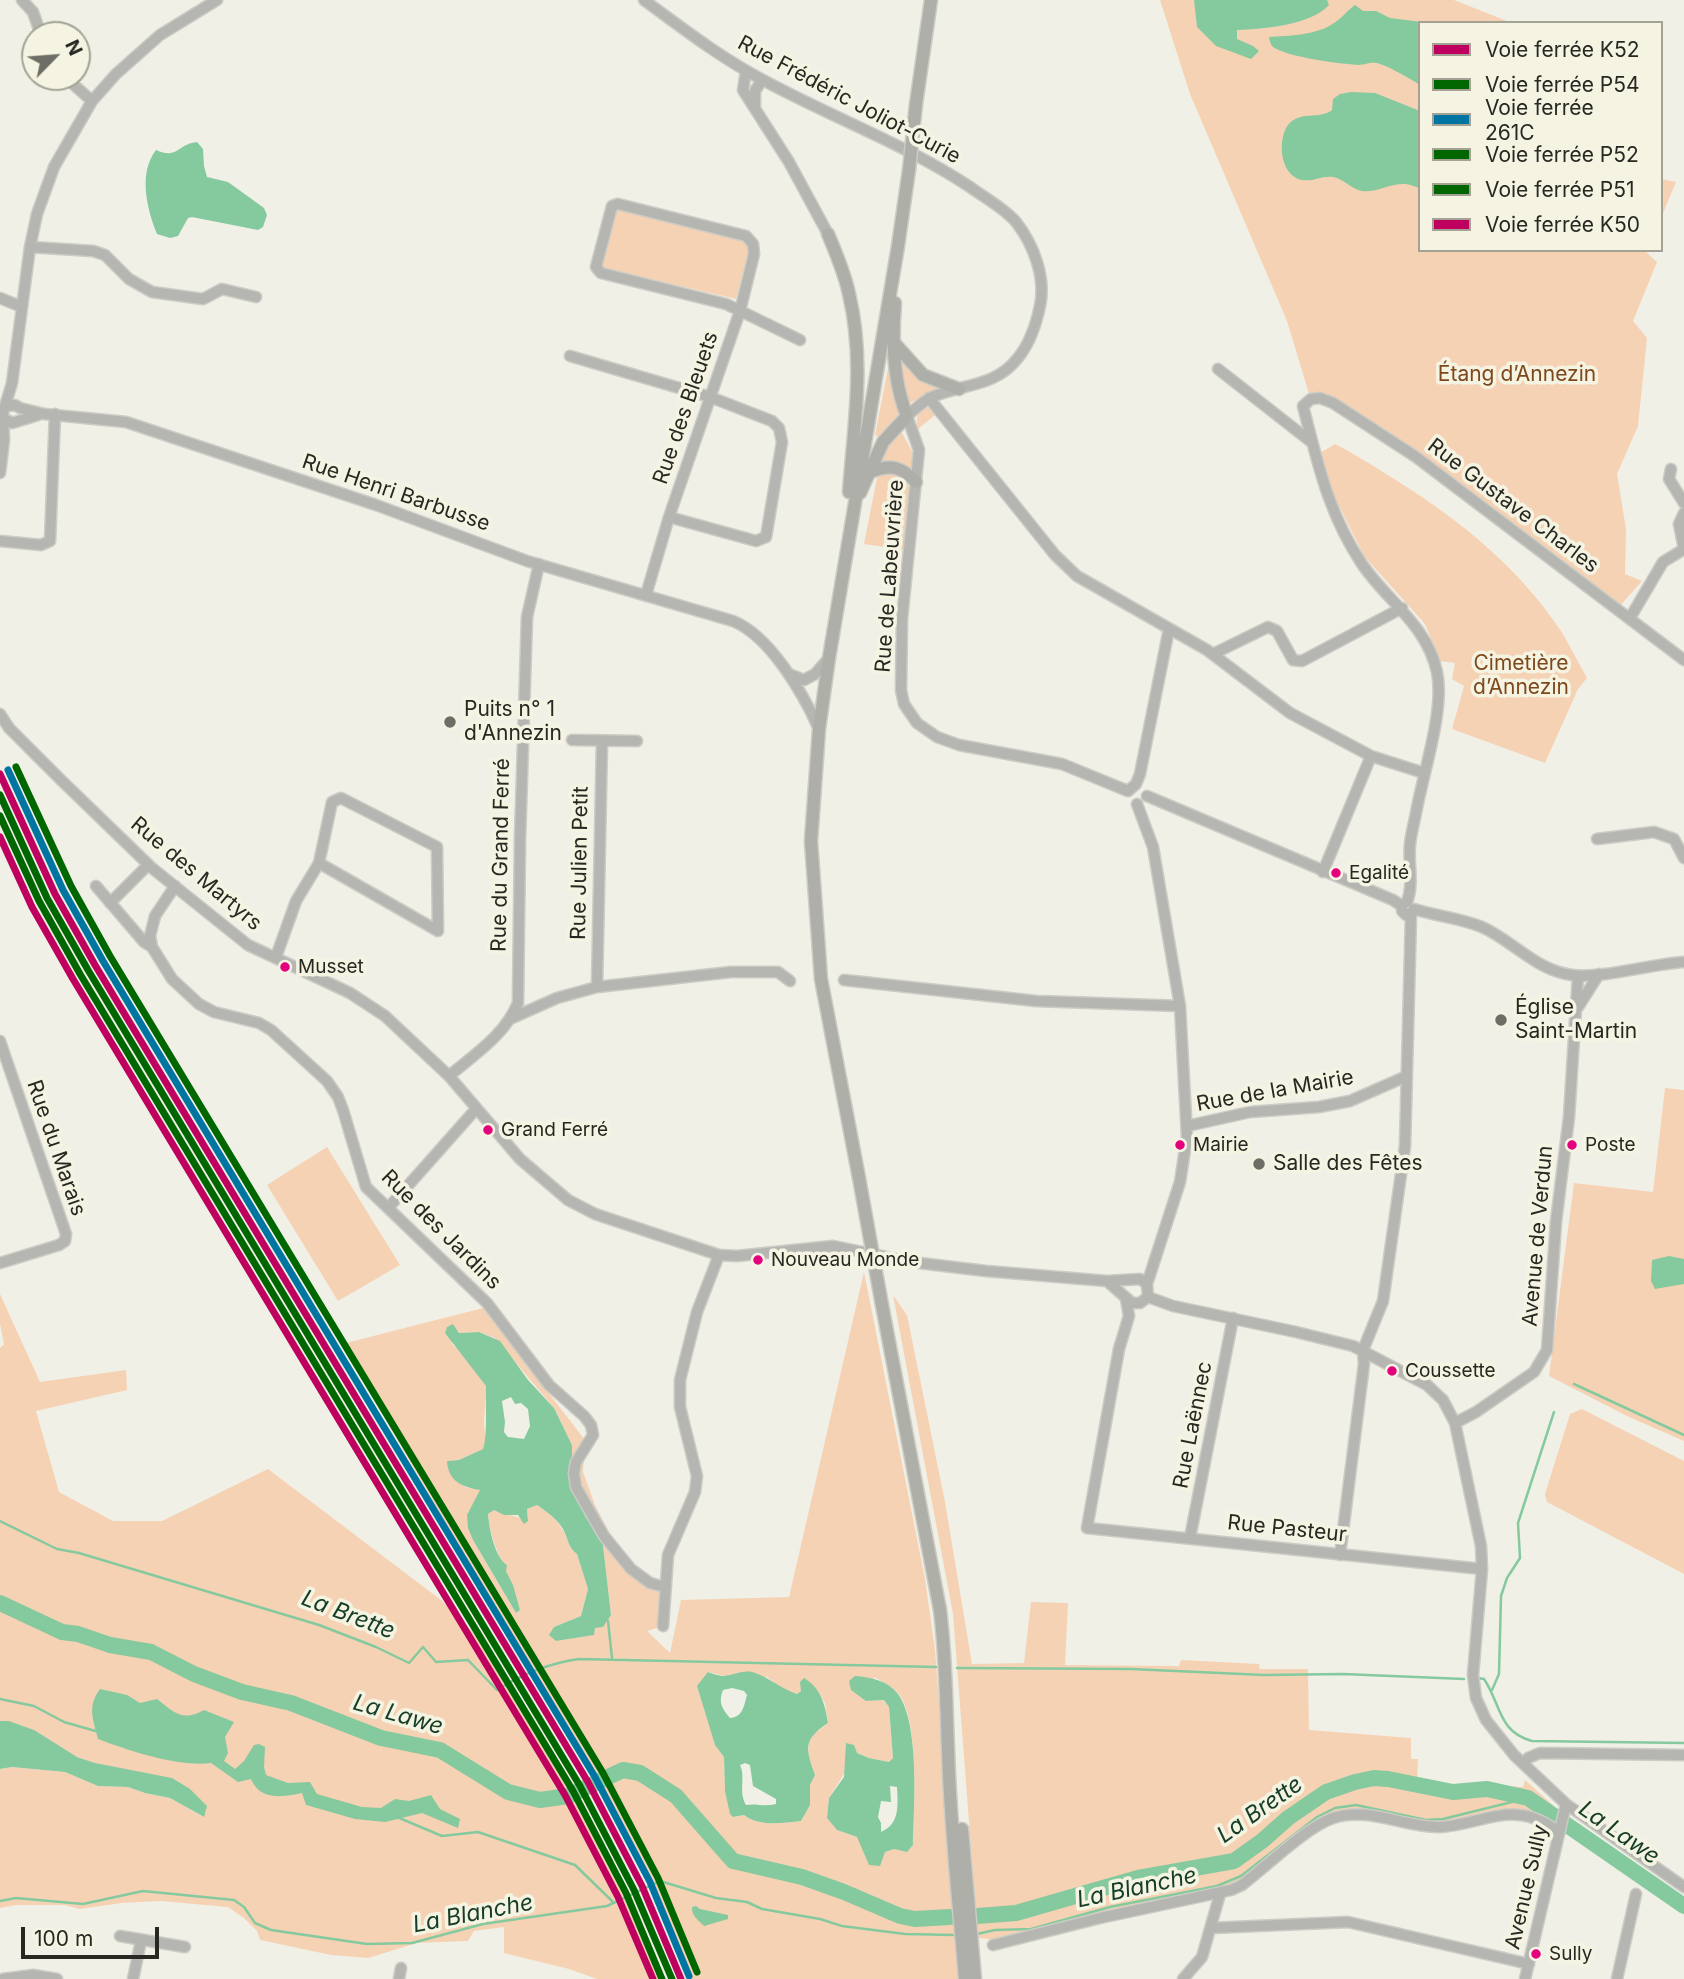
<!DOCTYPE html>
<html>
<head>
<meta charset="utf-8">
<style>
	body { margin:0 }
	#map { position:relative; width:1684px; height:1979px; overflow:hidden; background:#f1f0e7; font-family:Inter,sans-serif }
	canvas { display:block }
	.legend { position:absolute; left:1418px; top:21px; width:245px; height:231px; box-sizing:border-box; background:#f5f4e3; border:2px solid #a3a295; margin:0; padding:9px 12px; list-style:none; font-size:21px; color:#282721 }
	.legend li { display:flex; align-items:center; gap:14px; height:35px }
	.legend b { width:35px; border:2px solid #a3a295 }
	.north { position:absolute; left:21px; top:21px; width:70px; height:70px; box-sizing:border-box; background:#f5f4e3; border:2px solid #a3a295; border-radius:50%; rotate:65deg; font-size:19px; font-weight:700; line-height:28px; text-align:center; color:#282721 }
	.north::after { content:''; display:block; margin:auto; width:24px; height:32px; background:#6e6d66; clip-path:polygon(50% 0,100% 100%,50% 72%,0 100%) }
	.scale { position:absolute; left:21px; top:1927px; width:138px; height:32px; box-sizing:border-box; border:4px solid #282721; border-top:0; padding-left:9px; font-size:21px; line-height:24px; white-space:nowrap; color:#282721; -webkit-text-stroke:5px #f5f4e3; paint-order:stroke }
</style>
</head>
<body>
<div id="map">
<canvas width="1684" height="1979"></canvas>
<ul class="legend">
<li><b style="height:9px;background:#bf005f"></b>Voie ferrée K52</li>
<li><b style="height:9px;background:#060"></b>Voie ferrée P54</li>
<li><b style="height:9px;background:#0075a1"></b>Voie ferrée 261C</li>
<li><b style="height:9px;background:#060"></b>Voie ferrée P52</li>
<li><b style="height:9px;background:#060"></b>Voie ferrée P51</li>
<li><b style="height:9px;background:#bf005f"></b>Voie ferrée K50</li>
</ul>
<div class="north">N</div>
<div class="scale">100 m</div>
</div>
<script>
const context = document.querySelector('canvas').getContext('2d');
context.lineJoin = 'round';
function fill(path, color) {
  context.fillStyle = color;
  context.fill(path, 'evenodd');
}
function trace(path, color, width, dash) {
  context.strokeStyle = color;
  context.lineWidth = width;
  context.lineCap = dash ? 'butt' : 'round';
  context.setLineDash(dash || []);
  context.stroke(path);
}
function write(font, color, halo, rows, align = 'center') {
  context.font = font + ' Inter,sans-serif';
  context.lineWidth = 7;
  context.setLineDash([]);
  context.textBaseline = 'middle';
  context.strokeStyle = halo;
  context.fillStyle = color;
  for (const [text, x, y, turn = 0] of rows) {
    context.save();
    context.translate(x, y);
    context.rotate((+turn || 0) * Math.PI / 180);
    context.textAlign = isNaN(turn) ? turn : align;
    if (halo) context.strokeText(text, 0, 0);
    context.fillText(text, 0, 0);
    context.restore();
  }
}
fill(new Path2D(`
	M1160 0H1454L1512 23H1420V250H1648L1647 253 1657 262 1633 321 1647 338 1638 426 1617 474 1626 529 1625 574 1642 581 1617 609 1394 438 1310 397 1287 321 1190 94Z
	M1661 179 1676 182 1661 218Z
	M614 208 745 241 749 249 736 299 600 267Z
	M891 353 902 415 881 438 875 435Z
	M898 353 943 387 905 405Z
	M923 408H930L935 415 918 429C916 420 916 414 923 408Z
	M901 431 913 453 911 474 877 465 895 432Z
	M1335 444C1357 455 1378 469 1399 482 1462 522 1519 568 1561 631 1570 646 1578 662 1587 678L1578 689 1545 763 1452 729 1464 686 1452 679 1455 663 1440 661 1425 624 1364 556 1332 492 1320 453Z
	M887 470 906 479 910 492 905 550 864 544 877 478Z
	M1665 1088 1684 1090V1441L1629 1417 1549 1376 1574 1183 1653 1192Z
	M327 1147 400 1265 338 1301 267 1185Z
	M864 1272 925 1579 935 1649 959 1979H689L647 1879 577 1741 488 1597 342 1344 483 1308 585 1440 583 1472 595 1505 615 1544V1560L621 1557 664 1596 663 1626 647 1631 670 1653 681 1600 789 1597ZM453 1324 459 1333 479 1332 495 1338 554 1408 572 1445V1486L586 1518 602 1537 611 1615 595 1628 593 1635 556 1641 554 1627 581 1616 588 1589 577 1554C568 1548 568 1537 562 1529 556 1518 547 1512 537 1505L527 1509 528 1521C517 1515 506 1516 494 1510L488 1514C491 1548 511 1577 520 1610L516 1613 473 1540 480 1490 465 1487 447 1461 459 1460 483 1449 486 1440 484 1424 486 1386 465 1356 452 1344ZM708 1672 724 1676 767 1677 784 1690 797 1694 801 1691H818L825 1703 828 1723 809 1738 808 1755 815 1775 810 1785V1805L801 1821C783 1823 759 1827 744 1815L734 1817 725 1791 724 1757 715 1744 704 1709ZM874 1677C881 1681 891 1686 897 1692 920 1716 914 1811 913 1845L907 1851 894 1849 885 1852 857 1837 837 1830 827 1818 829 1798 857 1753 869 1758 889 1762 893 1758 889 1707 884 1700 866 1701Z
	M0 1294 40 1382 126 1370 127 1390 36 1411 59 1492 113 1521H162L268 1469 441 1600 490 1649 575 1787 636 1915 659 1979H597L569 1969 504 1953V1927L474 1931 468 1941 417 1943 368 1958 331 1955 260 1940 257 1931 244 1918 228 1907 161 1901 122 1903 80 1909 64 1905H16L0 1908V1769L12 1767 65 1772 98 1786 128 1787 145 1793 170 1798 203 1817 172 1778C141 1773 108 1769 80 1758 52 1747 31 1722 0 1721V1348L4 1344 0 1324Z
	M893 1295 907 1315 945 1502 972 1664 1024 1663 1031 1602 1068 1603 1065 1665 1179 1666 1181 1660 1259 1664 1260 1669H1308L1309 1730 1411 1738V1759H1418L1417 1782C1443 1789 1468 1789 1495 1788L1496 1789H1505V1786L1523 1787 1525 1780 1554 1806 1548 1820 1533 1811 1513 1809 1441 1825 1340 1813 1240 1883 997 1940 978 1938 953 1614Z
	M1582 1409 1684 1461V1574L1547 1502 1545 1494 1570 1414Z`), '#f6d2b4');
fill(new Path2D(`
	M1194 0H1327L1329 5C1311 25 1263 29 1237 30V39L1253 46 1259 51 1251 59 1216 46 1197 27Z
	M1355 5 1363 11H1376L1390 18 1430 23H1420V85C1411 79 1385 64 1376 63 1370 62 1365 65 1359 65 1341 64 1287 57 1273 47 1270 44 1270 41 1269 37 1288 36 1318 35 1334 23 1342 18 1348 10 1355 5Z
	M1351 92 1375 93 1420 111V188C1415 187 1410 184 1405 184 1390 183 1376 193 1362 191 1351 189 1344 179 1333 177 1322 175 1314 182 1302 180 1280 176 1277 140 1288 125 1300 110 1319 120 1332 110L1333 99 1340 94Z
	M197 142 203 149 204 166 207 177 228 182 264 208 267 215 263 227 258 230 192 217 188 218 178 236 170 238 157 234C147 209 138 173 156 150 178 160 177 144 197 142Z
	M1669 1256 1684 1259V1284L1655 1289 1651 1281 1652 1260Z
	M453 1324 459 1333 479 1332 500 1341 528 1380 554 1408 572 1445V1487L586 1518 602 1537 611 1615 603 1627 595 1628 594 1635 556 1641 549 1635 554 1627 581 1616 588 1589 577 1554C568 1548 568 1538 563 1529 556 1518 547 1512 537 1505L527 1509 528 1521 524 1524 518 1515H504L494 1510 488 1514C489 1528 495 1558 507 1565L506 1571 513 1585 520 1610 516 1613 473 1540 468 1528 467 1515 480 1490C462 1487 448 1481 447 1461L459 1460 483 1449C488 1435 485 1404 486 1386L445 1333 447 1327ZM511 1397 515 1404 521 1403 528 1409 530 1426 524 1439 508 1437 504 1432 505 1422 502 1401Z
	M708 1672C713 1674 720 1676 724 1676 733 1675 743 1670 752 1672 768 1676 781 1689 797 1694L801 1691 800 1682 804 1678C821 1688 825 1704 828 1723 802 1740 806 1749 815 1775L810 1785V1805L801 1821C783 1823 759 1827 744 1815L733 1817 730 1814 725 1791 724 1757 715 1745 697 1686ZM732 1688 744 1691 747 1695C744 1706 743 1717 730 1718 722 1709 718 1702 723 1690ZM745 1763 750 1765 753 1786 776 1799V1804C765 1807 756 1803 746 1805 738 1791 746 1778 740 1765Z
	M855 1676C871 1677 888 1681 898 1694 920 1724 914 1808 913 1845L907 1852 894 1849 885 1852 880 1866 869 1865 857 1837 837 1830 827 1818 829 1798 844 1777 846 1743 854 1745 857 1753 869 1758 889 1762 893 1758 889 1707 884 1700 866 1701 851 1690 849 1681ZM890 1786 897 1787C898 1805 900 1824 881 1832V1823L878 1817 881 1801 891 1802Z
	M100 1689 127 1695 140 1703 157 1699C175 1713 182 1722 204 1710L234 1722 225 1737 228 1753 224 1761 235 1769 244 1761 254 1745 259 1744 265 1747 264 1767 266 1775 288 1783 310 1782 317 1794 362 1807 381 1808 395 1799 409 1801 431 1795 440 1809 460 1819 458 1828 422 1813 385 1822 355 1819 306 1805 302 1793C282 1797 260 1801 251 1779L238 1782 211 1763C177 1767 130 1751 98 1739 93 1719 87 1707 100 1689Z
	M0 1721H9L34 1730 77 1757 95 1763 172 1778 190 1789 207 1806 204 1817 170 1798 145 1793 128 1787 98 1786 65 1772 12 1767 0 1769Z
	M696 1906 700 1909 728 1915V1919L704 1926C699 1921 691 1915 692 1907Z`), '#85c99e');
trace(new Path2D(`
	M1574 1384 1684 1435
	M0 1521 57 1549 79 1553 319 1625 376 1647 409 1663 423 1647 436 1662 468 1660 497 1690C522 1674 551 1663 579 1659L936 1667
	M608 1621 612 1658
	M957 1668 1131 1669 1264 1675 1343 1674 1464 1679
	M1478 1678 1484 1679C1501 1704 1498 1732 1532 1741L1684 1743
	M1492 1690 1499 1674 1501 1596 1507 1578 1520 1558 1518 1523 1554 1412
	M0 1699 34 1706 64 1722 99 1732
	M397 1817 442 1836 478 1832 575 1865 612 1901
	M0 1901 16 1898 83 1904 143 1891 234 1900 244 1907 255 1923 271 1930 367 1944 412 1943 483 1924 607 1906 660 1881 716 1898 747 1902 762 1909 820 1919 842 1926 905 1934 954 1935
	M977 1934 995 1930 1031 1929 1110 1907 1217 1886 1241 1876 1317 1817 1335 1808 1356 1805 1426 1820 1443 1819 1528 1798`), '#85c99e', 2.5);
trace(new Path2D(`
	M0 1603 62 1632 78 1634 110 1645 151 1652 194 1674 242 1692 291 1703 381 1738 440 1750 508 1792 540 1800 568 1796 623 1770 640 1773 676 1796 733 1861 802 1877 844 1892 900 1916 915 1919 950 1917
	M977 1916 1016 1913 1138 1878 1234 1861 1262 1841 1288 1818 1326 1792 1355 1782 1374 1778 1388 1779 1453 1792 1487 1789 1528 1798 1684 1906`), '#85c99e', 16);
const minor = new Path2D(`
	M22 0 33 12 41 35
	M644 0C682 28 721 58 763 80 831 117 905 144 970 187 985 198 1004 208 1016 222 1034 245 1046 278 1040 306 1036 325 1030 344 1017 359 995 387 962 384 932 397 922 402 915 409 907 416L919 450 902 619 901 690 904 704 917 723 937 737 959 745 1062 764 1128 791
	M746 71 743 90 789 162 828 234
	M65 77 92 101
	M755 106V91L762 80
	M30 247 93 251 105 255 129 279 152 292 203 299 222 289 256 297
	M0 298 22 307
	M570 356 710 397 772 421 779 428 782 442 766 537 756 541 669 517 646 595
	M1218 369 1310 441
	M929 398 1055 555 1077 576 1207 650 1290 713 1371 756 1424 773
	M7 406 15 405 20 408 44 414 126 422 376 505 527 561 733 621C770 636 803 693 819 729
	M5 419 12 423 38 415
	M1671 469 1669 479 1684 503
	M0 473 4 440 3 413 12 383 30 247 37 214 54 167 92 101 116 74 160 35 217 0
	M1684 513 1679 524 1684 549
	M669 517 740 311 754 254 753 244 746 236 618 204 612 206 596 267 601 273 726 304 800 340
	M0 541 41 545 50 541 55 414
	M1630 618 1663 562 1684 549
	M1213 654 1268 627 1277 631 1293 660 1302 661 1402 608
	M789 674 804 680 815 674 829 658
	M0 714 9 728 60 779 152 868 238 937 248 945 350 993 385 1016 449 1076 520 1159 568 1200 595 1214 719 1255 737 1256 833 1246 911 1262 986 1271 1107 1281 1140 1279 1147 1284 1148 1297 1140 1303H1132L1107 1281
	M572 740 637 741
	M1128 791 1136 784 1140 774 1169 629
	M1147 796 1393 900 1402 906V911L1406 915 1413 912
	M1137 804 1153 847 1180 1006 1187 1137 1180 1182 1147 1284
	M1597 839 1654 832 1674 839 1684 858
	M1323 872 1371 756
	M96 886 144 942 152 947
	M175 886 155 916 150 936 152 947 172 979 199 1004 214 1012 259 1023 271 1030 327 1081 338 1097 343 1110 366 1187 487 1303 549 1385 584 1416 591 1425 593 1435 576 1462 574 1473 576 1487 604 1536 631 1569 650 1583 665 1587
	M1407 902C1414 884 1408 863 1410 844 1411 834 1414 823 1416 813 1423 773 1445 710 1437 672 1427 625 1387 601 1362 564 1328 513 1318 464 1303 406L1311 399 1320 398 1333 403 1416 457 1684 660
	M110 903 148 865
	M1414 909C1436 916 1460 918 1482 927 1513 941 1537 971 1572 975 1602 979 1651 964 1684 962
	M276 957 296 901 319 863 332 802 341 798 437 847 438 931 319 863
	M844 980 1036 1001 1180 1006
	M597 987 602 741
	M1578 1007 1599 974
	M512 1018 557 998 597 987 731 972H778L790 981
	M0 1041 66 1234 65 1241 59 1245 0 1263
	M449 1076C475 1054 505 1035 518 1003L520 840 527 617 539 564
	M1187 1126 1250 1112 1319 1107 1350 1101 1407 1076
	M389 1207 476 1109
	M1148 1297 1173 1306 1296 1332 1353 1346 1427 1385 1443 1400 1455 1423 1481 1546 1482 1569 1473 1675 1476 1698 1486 1720 1514 1755 1566 1804 1684 1887
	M1126 1299 1129 1316 1119 1349 1087 1528 1482 1569
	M1455 1423 1476 1412 1534 1372 1547 1350 1556 1222 1569 1117 1578 976
	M1190 1538 1233 1318
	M1340 1555 1364 1364 1363 1350 1383 1301 1405 1146 1411 914
	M663 1626 668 1555 695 1492 697 1476 680 1407V1380L697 1312 719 1255
	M1524 1764 1528 1758 1540 1753 1684 1755
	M1211 1928 1348 1922 1529 1964
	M120 1936 185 1947
	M993 1945 1100 1918 1231 1890 1242 1885C1267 1866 1305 1828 1333 1818 1370 1806 1404 1828 1440 1827 1467 1826 1493 1812 1520 1815 1533 1816 1548 1824 1559 1832
	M3 1979 33 1975 57 1979
	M133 1979 141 1941
	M399 1979 401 1968
	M1183 1979 1202 1957 1220 1894
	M1525 1979 1566 1804
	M1617 1979 1636 1894`);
const major = new Path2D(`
	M916 104 931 0
	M828 234C836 253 845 274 849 294 865 360 854 426 849 492
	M896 345 923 375 959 389
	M870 472C890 464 901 466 916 482
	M860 493 883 442 907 416C893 381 892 340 895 303
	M859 1178 821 979 811 841 819 729 829 658 898 246 909 170
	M882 1305 940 1610C946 1657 946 1701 948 1749 950 1825 959 1903 965 1979
	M962 1829 975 1979`);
trace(minor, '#cccbc4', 13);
trace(major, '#cccbc4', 15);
trace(minor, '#b5b6b1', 10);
trace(major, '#aeafa9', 12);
const majorBridge = new Path2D(`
	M909 170 916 104
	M859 1178 882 1305`);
trace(majorBridge, '#cccbc4', 15, []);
trace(majorBridge, '#aeafa9', 12);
trace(new Path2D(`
	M0 774 55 894 95 965 588 1782 642 1886 681 1979`), '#bf005f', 7);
trace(new Path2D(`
	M0 795 47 898 88 970 580 1786 634 1890 672 1979`), '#060', 7);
trace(new Path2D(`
	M8 770 63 890 103 961 595 1777 650 1882 689 1976`), '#0075a1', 7);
trace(new Path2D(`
	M0 816 39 901 80 974 573 1791 626 1893 662 1979`), '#060', 7);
trace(new Path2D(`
	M16 767 71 886 110 956 603 1773 658 1878 697 1972`), '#060', 7);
trace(new Path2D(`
	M0 837 32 907 73 979 565 1795 618 1897 653 1979`), '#bf005f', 7);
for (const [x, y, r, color] of [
	[450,722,7,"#6e6d66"],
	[1336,873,6,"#e5007d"],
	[285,967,6,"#e5007d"],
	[1501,1020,7,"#6e6d66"],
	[488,1130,6,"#e5007d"],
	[1180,1145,6,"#e5007d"],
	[1572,1145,6,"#e5007d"],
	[1259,1164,7,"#6e6d66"],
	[758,1260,6,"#e5007d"],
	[1392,1371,6,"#e5007d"],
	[1536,1954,6,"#e5007d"]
]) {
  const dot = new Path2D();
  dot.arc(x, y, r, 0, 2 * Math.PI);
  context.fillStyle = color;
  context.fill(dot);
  trace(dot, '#f5f4e3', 2.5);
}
write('19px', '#282721', '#f5f4e3', [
	["Egalité",1349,873],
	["Musset",298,967],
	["Grand Ferré",501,1130],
	["Mairie",1193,1145],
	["Poste",1585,1145],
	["Nouveau Monde",771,1260],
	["Coussette",1405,1371],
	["Sully",1549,1954]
], 'left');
write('21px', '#282721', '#f5f4e3', [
	["Rue Frédéric Joliot-Curie",849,100,28],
	["Rue des Bleuets",686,408,-71],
	["Rue Henri Barbusse",396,493,19],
	["Rue Gustave Charles",1513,506,37],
	["Rue de Labeuvrière",890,576,-86],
	["Rue du Grand Ferré",501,855,-89],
	["Rue Julien Petit",580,863,-89],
	["Rue des Martyrs",196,874,40],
	["Rue de la Mairie",1275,1091,-10],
	["Rue du Marais",56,1148,71],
	["Rue des Jardins",441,1230,45],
	["Avenue de Verdun",1538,1236,-85],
	["Rue Laënnec",1193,1425,-79],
	["Rue Pasteur",1287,1529,6],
	["Avenue Sully",1527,1887,-77]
]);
write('21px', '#7e481c', '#f5f4e3', [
	["Étang d’Annezin",1517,375],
	["Cimetière",1521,664],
	["d’Annezin",1521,688]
]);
write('21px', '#282721', '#f5f4e3', [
	["Puits n° 1",464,710],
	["d'Annezin",464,734],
	["Église",1515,1008],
	["Saint-Martin",1515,1032],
	["Salle des Fêtes",1273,1164]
], 'left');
write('italic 23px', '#153d26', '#f5f4e3', [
	["La Brette",348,1615,21],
	["La Lawe",398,1715,16],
	["La Brette",1260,1810,-35],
	["La Lawe",1619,1833,35],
	["La Blanche",1137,1888,-12],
	["La Blanche",473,1914,-11]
]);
</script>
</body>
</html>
